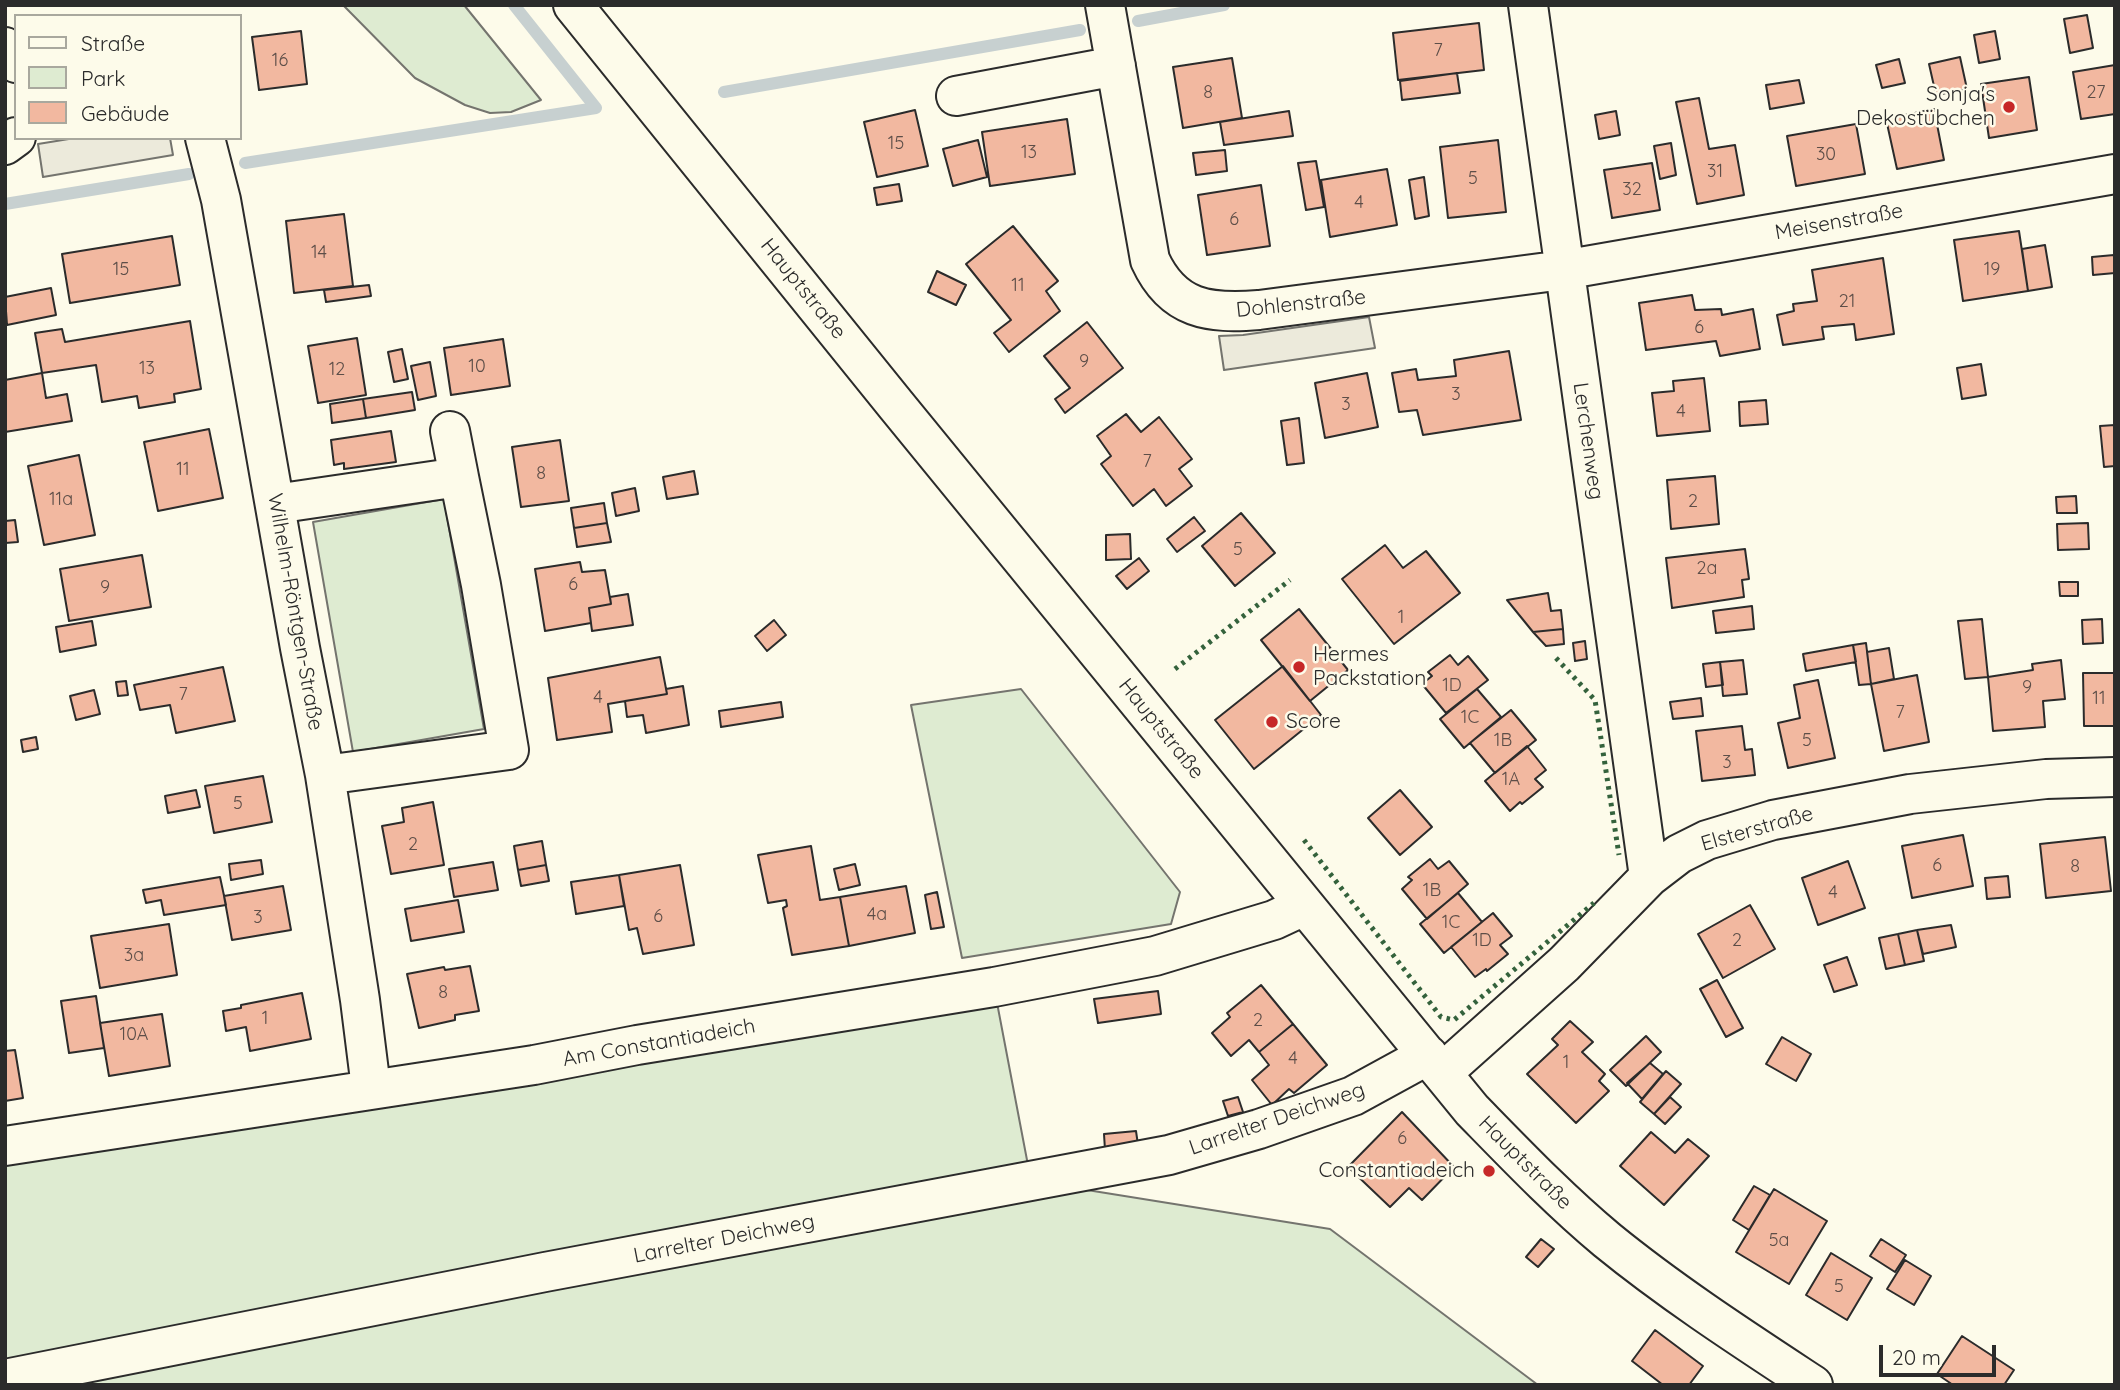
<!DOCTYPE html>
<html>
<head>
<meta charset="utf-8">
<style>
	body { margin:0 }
	#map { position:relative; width:2120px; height:1390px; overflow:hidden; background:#fdfbea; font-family:Quicksand,sans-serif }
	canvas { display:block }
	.frame { position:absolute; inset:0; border:7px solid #2b2b2b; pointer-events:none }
	.legend { position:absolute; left:14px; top:14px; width:228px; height:126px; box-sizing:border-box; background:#fdfbea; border:2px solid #a9a89e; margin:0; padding:9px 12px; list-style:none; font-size:21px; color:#2b2b2b }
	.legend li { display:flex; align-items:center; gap:14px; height:35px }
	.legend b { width:35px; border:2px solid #a9a89e }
	.scale { position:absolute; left:1879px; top:1345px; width:117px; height:32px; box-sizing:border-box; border:4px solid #2b2b2b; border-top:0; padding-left:9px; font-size:21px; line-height:24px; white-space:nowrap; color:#2b2b2b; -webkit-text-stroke:5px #fdfbea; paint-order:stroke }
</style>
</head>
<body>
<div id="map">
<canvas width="2120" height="1390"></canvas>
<div class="frame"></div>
<ul class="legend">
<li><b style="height:9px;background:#fdfbea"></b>Straße</li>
<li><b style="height:19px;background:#deebd1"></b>Park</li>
<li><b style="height:19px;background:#f2b8a0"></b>Gebäude</li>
</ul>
<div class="scale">20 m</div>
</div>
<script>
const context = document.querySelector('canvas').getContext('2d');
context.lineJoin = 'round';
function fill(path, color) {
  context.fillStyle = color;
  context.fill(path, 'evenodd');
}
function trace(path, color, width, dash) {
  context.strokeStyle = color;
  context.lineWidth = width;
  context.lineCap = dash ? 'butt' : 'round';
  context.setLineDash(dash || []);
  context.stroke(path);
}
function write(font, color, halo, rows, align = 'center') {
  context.font = font + ' Quicksand,sans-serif';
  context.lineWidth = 5;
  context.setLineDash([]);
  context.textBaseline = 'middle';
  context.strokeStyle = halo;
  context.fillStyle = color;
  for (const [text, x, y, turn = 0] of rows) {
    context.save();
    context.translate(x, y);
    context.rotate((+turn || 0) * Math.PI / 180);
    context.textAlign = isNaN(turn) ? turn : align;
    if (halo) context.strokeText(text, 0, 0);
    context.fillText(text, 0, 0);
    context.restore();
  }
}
const green = new Path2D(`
	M343 5H464L541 100 511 112 490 113 465 105 415 78Z
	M444 499 484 729 353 752 313 522Z
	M1021 689 1180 892 1171 924 962 958 911 705Z
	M994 987 1031 1181 1330 1229 1538 1385H51L5 1379V1146Z`);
fill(green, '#deebd1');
trace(green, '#74746e', 2);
const parking = new Path2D(`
	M75 138H170L173 155 43 177 38 144Z
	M1369 317 1375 348 1224 370 1219 336 1243 335Z`);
fill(parking, '#eceadb');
trace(parking, '#74746e', 2);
trace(new Path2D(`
	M1138 21 1224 5
	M724 92 1080 30
	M245 163 596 108 514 5
	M5 204 189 174`), '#c7d0d0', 12);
const building = new Path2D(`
	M2087 15 2093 48 2070 53 2064 19Z
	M1479 23 1484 70 1398 80 1393 33Z
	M301 31 307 84 259 90 252 37Z
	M1995 31 2000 59 1979 63 1974 35Z
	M1960 57 1967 89 1936 95 1929 64Z
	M1232 58 1242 118 1183 128 1173 67Z
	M1899 59 1905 83 1882 88 1876 65Z
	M2115 65V114L2081 119 2073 72Z
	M1457 73 1460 93 1402 100 1400 81Z
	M2029 77 2037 130 1989 138 1981 84Z
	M1799 80 1804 103 1770 109 1766 85Z
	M1699 98 1709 149 1735 145 1744 195 1697 204 1676 102Z
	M1934 109 1944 160 1897 169 1886 119Z
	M915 110 928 166 877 177 864 122Z
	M1289 111 1293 136 1224 145 1220 122Z
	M1616 111 1620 135 1599 139 1595 115Z
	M1067 119 1075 174 990 186 982 132Z
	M1856 124 1865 174 1796 186 1787 136Z
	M978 140 987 177 953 186 943 149Z
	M1498 140 1506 212 1448 218 1440 147Z
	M1671 143 1676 175 1660 179 1654 146Z
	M1225 150 1227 171 1196 175 1193 153Z
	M1316 161 1324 207 1306 210 1298 163Z
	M1652 163 1660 210 1612 218 1604 170Z
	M1387 169 1397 225 1330 237 1321 180Z
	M1424 177 1429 216 1415 219 1409 180Z
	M899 184 902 201 877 205 874 188Z
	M1261 185 1270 246 1207 255 1198 195Z
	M344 214 353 286 294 293 286 221Z
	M1013 226 1058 281 1046 291 1060 311 1009 352 994 333 1011 320 966 264Z
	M2019 231 2028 291 1963 301 1954 240Z
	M172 236 180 285 70 303 62 254Z
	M2045 245 2052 287 2028 291 2022 249Z
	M2114 255 2115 273 2093 275 2092 257Z
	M1883 258 1894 334 1856 340 1854 324 1822 327 1824 339 1783 345 1777 315 1794 311 1793 304 1817 301 1812 270Z
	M937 271 966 285 956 305 928 292Z
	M369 285 371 296 326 302 324 290Z
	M51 288 56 315 7 325 5 297Z
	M1692 295 1695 310 1721 309 1722 315 1753 309 1760 349 1720 356 1716 341 1646 350 1639 303Z
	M190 321 201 389 174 394 175 402 139 408 137 396 102 402 96 365 42 373 35 333 62 329 65 342Z
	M1087 322 1123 368 1065 413 1055 399 1070 388 1044 356Z
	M357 338 366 395 318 403 308 346Z
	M503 339 510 386 451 395 444 348Z
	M402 349 408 379 394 382 388 352Z
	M1509 351 1521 420 1423 435 1417 410 1399 412 1392 373 1416 369 1418 380 1456 376 1454 360Z
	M430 362 436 396 418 400 411 366Z
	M1981 364 1986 395 1962 399 1957 368Z
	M42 373 46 398 67 394 72 421 5 432V380Z
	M1367 373 1378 427 1325 438 1315 383Z
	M1704 378 1710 431 1657 436 1652 393 1674 391 1673 381Z
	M412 392 415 410 366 418 363 399Z
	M363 399 366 418 332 423 330 404Z
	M1766 400 1768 424 1740 426 1739 402Z
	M1126 414 1141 432 1159 417 1192 459 1179 469 1192 486 1166 506 1154 489 1133 506 1101 464 1111 456 1097 436Z
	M1299 418 1304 463 1287 465 1281 421Z
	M2115 425V466L2104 467 2100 426Z
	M209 429 223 498 158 511 144 442Z
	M391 431 396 462 344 469V463L334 465 331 440Z
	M560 440 569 501 521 507 512 447Z
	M79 455 95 535 44 545 28 466Z
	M694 471 698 494 667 499 663 477Z
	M1715 476 1719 524 1671 529 1667 480Z
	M635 488 639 511 616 516 612 493Z
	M2076 496 2077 513H2057L2056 497Z
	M604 503 607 523 574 528 571 508Z
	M1241 513 1275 553 1235 586 1202 546Z
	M1194 517 1205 531 1177 552 1167 539Z
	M15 520 18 542 5 543V521Z
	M607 523 611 542 577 547 574 528Z
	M2088 523 2089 549 2058 550 2057 524Z
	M1130 534 1131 559 1106 560V535Z
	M1385 545 1403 568 1426 551 1460 593 1394 644 1342 579Z
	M1745 549 1749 579 1742 580 1744 597 1672 608 1666 558Z
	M142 555 151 607 69 621 60 569Z
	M1139 558 1149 571 1127 589 1116 576Z
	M580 562 582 572 605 570 611 604 589 608 591 623 545 631 535 569Z
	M2059 582H2078V596H2060Z
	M1548 593 1551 611 1561 610 1563 629 1533 632 1507 600Z
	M628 594 633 625 592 631 589 608 611 604 610 597Z
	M1752 606 1754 629 1716 633 1713 611Z
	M1299 609 1348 670 1310 701 1261 640Z
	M1982 619 1988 677 1965 679 1958 621Z
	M2102 619 2103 643 2083 644 2082 620Z
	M774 620 786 635 767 651 755 636Z
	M92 621 96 645 60 652 56 627Z
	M1563 629 1564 644 1546 646 1533 632Z
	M1585 641 1587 659 1575 661 1573 643Z
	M1866 643 1871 684 1859 685 1853 645Z
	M1853 645 1856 662 1806 671 1803 654Z
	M1889 648 1894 679 1871 684 1867 652Z
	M1450 655 1458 665 1468 656 1488 680 1446 713 1422 684 1432 676 1428 672Z
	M660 657 667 694 608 704 612 732 557 740 548 678Z
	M1743 660 1747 694 1723 696 1720 662Z
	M2061 660 2065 699 2043 701 2045 727 1993 731 1988 677 2033 670 2032 664Z
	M1720 662 1723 685 1706 687 1703 664Z
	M1283 666 1321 715 1254 769 1215 720Z
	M223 667 235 721 176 733 170 705 140 710 134 685Z
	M2083 673H2115V726H2084Z
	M1917 675 1929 742 1884 751 1871 684Z
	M1818 680 1835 758 1788 768 1778 723 1800 718 1794 685Z
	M126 681 128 695 118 696 116 682Z
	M683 686 689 725 646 733 643 715 627 717 625 701 667 694 666 689Z
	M1477 689 1501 717 1464 748 1440 719Z
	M94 690 100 714 76 720 70 696Z
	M1701 698 1703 716 1673 719 1670 702Z
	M781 702 783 717 721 727 719 711Z
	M1511 710 1536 740 1495 773 1470 743Z
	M1742 726 1745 750 1752 749 1755 775 1702 781 1696 731Z
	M36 737 38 749 23 752 21 740Z
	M1527 746 1546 770 1535 779 1543 787 1522 804 1520 802 1510 811 1485 781Z
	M263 776 272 822 214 833 205 786Z
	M196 790 200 807 168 813 165 796Z
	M1400 790 1432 827 1400 855 1368 818Z
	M433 802 444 865 391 874 382 826 404 822 402 808Z
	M1963 835 1973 886 1912 898 1902 846Z
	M2105 837 2111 891 2046 898 2040 844Z
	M542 841 546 865 518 870 514 846Z
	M811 846 820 900 840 897 849 946 792 955 783 908 787 906 786 900 768 903 758 855Z
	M1430 859 1438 869 1449 861 1468 884 1427 919 1402 889 1412 880 1408 877Z
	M261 860 263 874 231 880 229 864Z
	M1848 861 1865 908 1818 925 1802 878Z
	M493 862 498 890 454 897 449 869Z
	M855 864 860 885 839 890 834 869Z
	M546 865 549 881 521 886 518 870Z
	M680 865 694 945 643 954 637 928 629 930 619 875Z
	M619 875 624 906 576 914 571 882Z
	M2008 876 2010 897 1987 899 1985 878Z
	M220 877 226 905 164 915 161 900 146 903 143 890Z
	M283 886 291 930 232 940 224 896Z
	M906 886 915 933 849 946 840 897Z
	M937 892 944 927 931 929 925 895Z
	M1458 893 1482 922 1444 953 1420 924Z
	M458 900 464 932 411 941 405 909Z
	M1750 905 1775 949 1723 978 1698 934Z
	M1493 913 1512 936 1500 945 1508 954 1487 971 1486 969 1475 977 1451 947Z
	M169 924 177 975 100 988 91 936Z
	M1951 925 1956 947 1923 954 1917 930Z
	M1917 930 1924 961 1905 965 1898 934Z
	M1898 934 1905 965 1886 969 1879 938Z
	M1847 957 1857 985 1834 992 1824 965Z
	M470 966 479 1011 455 1015V1020L419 1028 407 974 444 967 445 970Z
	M1717 980 1743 1028 1726 1037 1700 989Z
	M1261 985 1293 1024 1259 1052 1249 1040 1231 1056 1212 1033 1230 1017 1227 1013Z
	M1158 991 1161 1014 1098 1023 1094 999Z
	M302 993 311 1039 250 1051 246 1027 226 1031 223 1011 241 1008V1005Z
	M96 996 104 1048 69 1053 61 1001Z
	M162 1014 170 1066 109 1076 100 1023Z
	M1570 1021 1593 1042 1582 1052 1605 1074 1599 1081 1609 1091 1576 1123 1527 1074 1558 1045 1552 1039Z
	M1293 1024 1327 1065 1294 1093 1289 1089 1272 1105 1252 1080 1269 1065 1259 1052Z
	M1646 1036 1661 1052 1626 1086 1610 1070Z
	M1782 1037 1811 1054 1796 1081 1766 1064Z
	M15 1050 23 1098 5 1101V1051Z
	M1650 1063 1663 1074 1642 1099 1627 1083Z
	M1666 1071 1681 1084 1654 1114 1640 1102Z
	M1238 1097 1243 1112 1228 1116 1223 1101Z
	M1670 1097 1681 1107 1665 1124 1654 1114Z
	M1402 1112 1454 1167 1422 1200 1409 1188 1390 1207 1348 1167Z
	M1136 1131 1138 1145 1105 1150 1104 1134Z
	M1651 1132 1675 1153 1688 1139 1709 1156 1664 1205 1620 1166Z
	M1754 1186 1770 1195 1749 1230 1733 1220Z
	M1774 1189 1827 1221 1789 1284 1736 1252Z
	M1541 1239 1554 1249 1538 1267 1526 1257Z
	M1881 1239 1906 1255 1895 1272 1870 1256Z
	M1831 1253 1872 1278 1847 1320 1806 1295Z
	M1905 1260 1931 1276 1914 1305 1887 1289Z
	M1655 1330 1703 1366 1689 1385H1663L1632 1361Z
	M1962 1336 2014 1370 2004 1385H1953L1937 1374Z`);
fill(building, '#f2b8a0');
trace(building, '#2b2b2b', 2);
const minor = new Path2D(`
	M573 5 896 405 1472 1110C1516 1155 1559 1200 1607 1240 1672 1293 1743 1339 1813 1385
	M1105 5 1150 260C1173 310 1209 314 1259 310L1563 270 2115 174
	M1528 5 1649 877
	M5 47 16 63
	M956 96 1116 66
	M205 138 221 200 300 648 325 775 360 1000 371 1088
	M5 145 16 137
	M450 431 459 477
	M275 504 459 477 481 585 509 750 325 775
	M1442 1073 1564 964 1649 877 1679 854 1707 840 1773 820 1910 794 2046 779 2115 777
	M5 1146 534 1065 637 1045 994 987 1155 956 1274 920 1304 906
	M5 1379 545 1272 1169 1155 1259 1129 1353 1096 1428 1055`);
trace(minor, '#2b2b2b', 42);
trace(minor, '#fdfbea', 38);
trace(new Path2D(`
	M1556 658 1595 700 1619 855
	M1175 669 1290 580
	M1304 840 1441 1017 1454 1020 1594 903`), '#34623c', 5, [3.5, 5]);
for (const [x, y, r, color] of [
	[2009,107,7,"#c62828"],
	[1299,667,7,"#c62828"],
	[1272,722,7,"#c62828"],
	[1489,1171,7,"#c62828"]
]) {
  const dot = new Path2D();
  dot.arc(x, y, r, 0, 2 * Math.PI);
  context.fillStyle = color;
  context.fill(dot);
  trace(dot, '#fdfbea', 2.5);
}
write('18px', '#5d4e48', null, [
	["7",1438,51],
	["16",280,61],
	["8",1208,93],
	["27",2096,93],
	["15",896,144],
	["13",1029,153],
	["30",1826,155],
	["31",1715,172],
	["5",1473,179],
	["32",1632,190],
	["4",1359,203],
	["6",1234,220],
	["14",319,253],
	["15",121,270],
	["19",1992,270],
	["11",1018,286],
	["21",1847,302],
	["6",1699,328],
	["9",1084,362],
	["10",477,367],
	["13",147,369],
	["12",337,370],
	["3",1456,395],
	["3",1346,405],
	["4",1681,412],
	["7",1147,462],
	["11",183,470],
	["8",541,474],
	["11a",61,500],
	["2",1693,502],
	["5",1238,550],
	["2a",1707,569],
	["6",573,585],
	["9",105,588],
	["1",1401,618],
	["1D",1452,686],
	["9",2027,688],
	["7",183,695],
	["4",598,698],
	["11",2099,699],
	["7",1900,713],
	["1C",1470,718],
	["1B",1503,741],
	["5",1807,741],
	["3",1727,763],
	["1A",1511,780],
	["5",238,804],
	["2",413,845],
	["6",1937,866],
	["8",2075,867],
	["1B",1432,891],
	["4",1833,893],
	["4a",877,915],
	["6",658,917],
	["3",258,918],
	["1C",1451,923],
	["1D",1482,941],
	["2",1737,941],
	["3a",134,956],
	["8",443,993],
	["1",265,1019],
	["2",1258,1021],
	["10A",134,1035],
	["4",1293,1059],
	["1",1566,1063],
	["6",1402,1139],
	["5a",1779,1241],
	["5",1839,1287]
]);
write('21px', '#2b2b2b', '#fdfbea', [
	["Sonja's",1995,95],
	["Dekostübchen",1995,119],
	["Hermes",1313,655,"left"],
	["Packstation",1313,679,"left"],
	["Score",1286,722,"left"],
	["Constantiadeich",1475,1171]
], 'right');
write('21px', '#2b2b2b', '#fdfbea', [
	["Meisenstraße",1839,222,-10],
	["Hauptstraße",803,289,51],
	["Dohlenstraße",1301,304,-6],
	["Lerchenweg",1588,441,82],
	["Wilhelm-Röntgen-Straße",295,612,80],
	["Hauptstraße",1161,729,51],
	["Elsterstraße",1757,829,-16],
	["Am Constantiadeich",659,1043,-10],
	["Larrelter Deichweg",1277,1119,-19],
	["Hauptstraße",1525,1163,45],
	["Larrelter Deichweg",724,1239,-11]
]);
</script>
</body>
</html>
